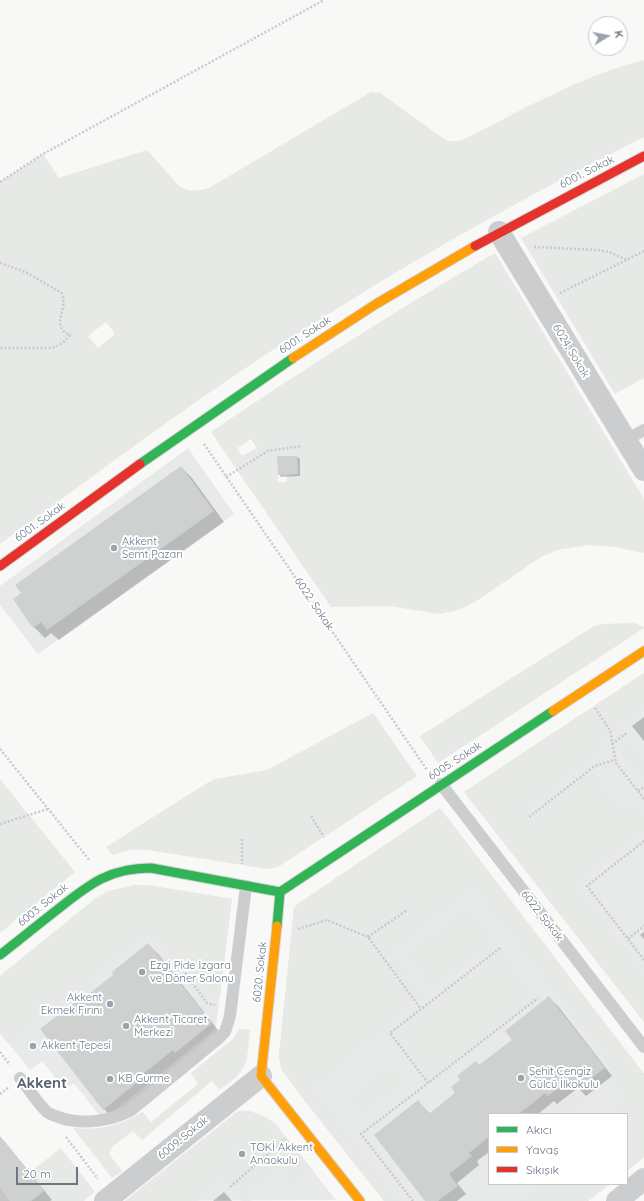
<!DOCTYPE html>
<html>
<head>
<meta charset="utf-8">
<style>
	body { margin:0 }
	#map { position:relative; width:644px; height:1201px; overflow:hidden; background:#f8f8f7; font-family:Quicksand,sans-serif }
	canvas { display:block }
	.legend { position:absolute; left:488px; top:1113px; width:140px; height:72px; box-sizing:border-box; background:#fff; border:1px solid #c3c9cf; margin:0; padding:5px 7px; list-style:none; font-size:12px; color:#697786 }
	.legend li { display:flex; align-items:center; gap:8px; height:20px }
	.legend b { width:20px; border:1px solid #c3c9cf }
	.north { position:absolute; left:588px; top:16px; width:40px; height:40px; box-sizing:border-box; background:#fff; border:1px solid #c3c9cf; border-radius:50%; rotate:80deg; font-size:11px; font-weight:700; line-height:16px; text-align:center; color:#697786 }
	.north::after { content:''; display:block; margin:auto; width:14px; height:18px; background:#9ba4ae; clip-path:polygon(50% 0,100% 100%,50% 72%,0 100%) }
	.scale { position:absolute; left:16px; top:1167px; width:62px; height:18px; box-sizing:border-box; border:2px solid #697786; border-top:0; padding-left:5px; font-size:12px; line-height:14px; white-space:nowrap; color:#697786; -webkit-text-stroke:3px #fff; paint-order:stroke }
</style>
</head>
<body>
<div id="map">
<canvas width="644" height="1201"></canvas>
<ul class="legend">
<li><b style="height:5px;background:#30b455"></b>Akıcı</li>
<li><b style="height:5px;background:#ff9f0a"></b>Yavaş</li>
<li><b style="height:5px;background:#e5322d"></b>Sıkışık</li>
</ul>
<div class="north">K</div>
<div class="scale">20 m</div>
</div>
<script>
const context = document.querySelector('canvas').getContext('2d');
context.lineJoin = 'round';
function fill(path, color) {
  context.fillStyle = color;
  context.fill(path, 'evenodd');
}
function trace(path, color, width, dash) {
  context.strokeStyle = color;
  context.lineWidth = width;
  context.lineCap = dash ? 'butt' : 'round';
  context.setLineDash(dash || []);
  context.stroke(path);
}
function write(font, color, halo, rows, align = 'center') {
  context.font = font + ' Quicksand,sans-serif';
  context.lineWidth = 4;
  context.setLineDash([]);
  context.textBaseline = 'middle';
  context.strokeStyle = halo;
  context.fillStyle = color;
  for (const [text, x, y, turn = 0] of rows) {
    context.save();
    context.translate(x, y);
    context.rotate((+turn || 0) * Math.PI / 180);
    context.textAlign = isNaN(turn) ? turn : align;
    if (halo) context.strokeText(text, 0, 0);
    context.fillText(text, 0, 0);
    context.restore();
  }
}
fill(new Path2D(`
	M188 448 234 514 38 654 0 605V586Z
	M644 673V1022L464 792Z
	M440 808 644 1074V1157L627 1171V1114H489V1184H610L588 1201H384L300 1095 281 1068 279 1056 294 908 299 903Z
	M135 885H147L232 899 216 1025 215 1029 211 1033 103 1120 74 1083 65 1090 42 1061 30 1070 0 1033V976L96 898 109 891Z
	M238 1111H249L269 1119 275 1123 336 1200 125 1201Z`), '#e8e9e9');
fill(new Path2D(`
	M644 60V137C510 204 380 278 256 361 169 419 85 482 0 544V182L43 154 59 178 147 150 180 187C189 192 199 191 209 188L371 92 380 93 447 141H460C520 112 579 76 644 60ZM106 322 115 334 98 348 88 336Z
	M644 174V378L615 394 521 238Z
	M495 253 644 499V553L614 547 589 545 557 550 541 557 478 600 459 610 439 614 390 606 331 607 211 432C304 369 398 309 495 253ZM251 439 257 448 242 456 237 448ZM285 456H297L298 474H287V482H278V470H286Z
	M634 623 644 627V628L438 763 420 736 594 626 602 624Z
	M644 673V708L604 740 606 755 591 760 525 812 531 819 593 771 620 807 640 808 644 811V832L577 884 644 971V1022L464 792Z
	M373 713 417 776 278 867 267 869 148 850H129L112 855 106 847 207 783 215 779 267 770Z
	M630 741 644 759V776L640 780 624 760 621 748Z
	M0 779 75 872 0 933Z
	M440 808 644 1074V1157L627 1171V1114H603L622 1099 610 1083 570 1114H548L544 1109 569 1089 577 1098 614 1069 473 890 394 953 426 996 315 1088 400 1201H384L284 1073 281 1068 279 1056 294 908 299 903Z
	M135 885H147L232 899 220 995 211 992 186 959 176 966 150 933 8 1044 0 1033V976L96 898 109 891Z
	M468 906 496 943 431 991 404 954Z
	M500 948 538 998 428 1083 390 1033Z
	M239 1029 250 1030C248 1044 249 1063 240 1073 234 1080 226 1085 219 1090L212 1081 142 1140 133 1131 113 1146 109 1154 122 1171 112 1178 73 1128C98 1131 121 1125 143 1112L151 1122 198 1084 191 1073 233 1039Z
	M392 1062 407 1083 363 1116 348 1096Z
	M238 1111C251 1109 265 1116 274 1123L314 1171 293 1187 280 1169 246 1195 251 1201H241L224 1180 198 1201H125Z
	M61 1148 95 1192 84 1201H31L44 1191 29 1173Z
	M542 1184H610L588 1201H520Z`), '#e6e9e5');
fill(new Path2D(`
	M297 457 300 459V476L281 477 279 474Z
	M181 467 192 478 224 522 59 640 51 633 45 638 34 627Z
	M644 717V741L632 726Z
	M644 932V939L640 935Z
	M148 944 159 955 222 1035 115 1120 104 1109 79 1003 115 975Z
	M549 998 558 1006 612 1076 586 1096 578 1088 557 1104 554 1101 538 1114H489V1152L477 1161 479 1165 457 1183 466 1194 457 1201H426L418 1101 430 1114 456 1093 479 1066 513 1040Z
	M0 1137 5 1142 52 1200 50 1201H0Z
	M224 1192 232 1201H213Z`), '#0003');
fill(new Path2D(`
	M277 456H297L298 474 278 475Z
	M181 466 214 511 47 630 41 622 33 628 13 599 21 593 15 585Z
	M148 943 212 1023 175 1053 173 1050 138 1078 140 1080 103 1110 40 1029 77 1000 79 1002 113 975 112 972Z
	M549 996 605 1068 577 1089 570 1079 548 1096 545 1093 519 1114H489V1137L469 1153 472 1156 449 1174 458 1186 438 1201H425L374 1135 418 1100 429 1114 455 1093 451 1087 460 1080 457 1076 476 1061 479 1065 512 1040 505 1031Z
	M0 1136 44 1191 31 1201H10L0 1188Z`), '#cfd0d0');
const fast = new Path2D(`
	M140 464 293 358
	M280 892 553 711
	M0 955C18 941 35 927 53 913 86 887 106 868 151 868L280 892 277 926`);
const slow = new Path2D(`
	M293 358 376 304 475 246
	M553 711 644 651
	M277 926 261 1076 360 1201`);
const jam = new Path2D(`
	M475 246 644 156
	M0 566 140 464`);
trace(fast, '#d4d5d6', 11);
trace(slow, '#d4d5d6', 11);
trace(jam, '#d4d5d6', 11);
trace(new Path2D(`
	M0 182 43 154 324 0
	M534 247 598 250 609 252 627 260
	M0 263 25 272 62 293C69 310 49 326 70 335 64 342 60 346 51 348H0
	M560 293 644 251
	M204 444 427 770
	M226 477 268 451 301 446
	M595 708 610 730 616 763 644 799
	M612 744 628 732
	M0 749 90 861
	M638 791 644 787
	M311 816 324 837
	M529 817 595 766 614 760
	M0 824 48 809
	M242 839V864
	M644 841 587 886 644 960
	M298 929 327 920 368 937 421 1009
	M368 937 407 910
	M628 939 644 926
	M500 948 390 1033 428 1083 538 998
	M185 973 207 1003 215 1005
	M0 1052 10 1065
	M0 1094 8 1088
	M66 1137 98 1179
	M230 1187 285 1139
	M413 1201 361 1134 428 1083`), '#c9cacb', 2.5, [2, 2]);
trace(new Path2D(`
	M626 440 644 430
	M441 784 644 1047
	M20 1078C28 1088 38 1104 47 1112 51 1115 57 1116 61 1118 84 1125 109 1121 130 1111L219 1038 225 1032 230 1016 246 886`), '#cccdce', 12);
trace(new Path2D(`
	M499 232 644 470
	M105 1201 261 1076
	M617 1201 644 1179`), '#cccdce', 22);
trace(fast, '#30b455', 9);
trace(slow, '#ff9f0a', 9);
trace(jam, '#e5322d', 9);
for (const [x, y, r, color] of [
	[114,548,4,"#9ba4ae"],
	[142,972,4,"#9ba4ae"],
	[110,1004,4,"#9ba4ae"],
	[126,1026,4,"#9ba4ae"],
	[33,1046,4,"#9ba4ae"],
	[521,1078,4,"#9ba4ae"],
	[110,1079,4,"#9ba4ae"],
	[242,1154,4,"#9ba4ae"]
]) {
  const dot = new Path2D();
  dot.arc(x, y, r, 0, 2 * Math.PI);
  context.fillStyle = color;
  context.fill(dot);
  trace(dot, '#fff', 1.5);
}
write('11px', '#697786', '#fff', [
	["6001. Sokak",587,172,-27],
	["6001. Sokak",305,335,-33],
	["6024. Sokak",571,351,59],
	["6001. Sokak",40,522,-36],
	["6022. Sokak",314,604,56],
	["6005. Sokak",455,761,-33],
	["6003. Sokak",43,905,-39],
	["6022. Sokak",542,916,52],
	["6020. Sokak",260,972,-84],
	["6009. Sokak",183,1138,-39]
]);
write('11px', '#697786', '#fff', [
	["Akkent",122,542],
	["Semt Pazarı",122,555],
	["Ezgi Pide Izgara",150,966],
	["ve Döner Salonu",150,979],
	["Akkent",102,998,"right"],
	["Ekmek Fırını",102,1011,"right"],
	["Akkent Ticaret",134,1020],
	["Merkezi",134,1033],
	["Akkent Tepesi",41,1046],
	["Şehit Cengiz",529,1072],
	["Gülcü İlkokulu",529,1085],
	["KB Gurme",118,1079],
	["TOKİ Akkent",250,1148],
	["Anaokulu",250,1161]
], 'left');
write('bold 15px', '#57616b', '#fff', [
	["Akkent",42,1083]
]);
</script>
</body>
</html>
